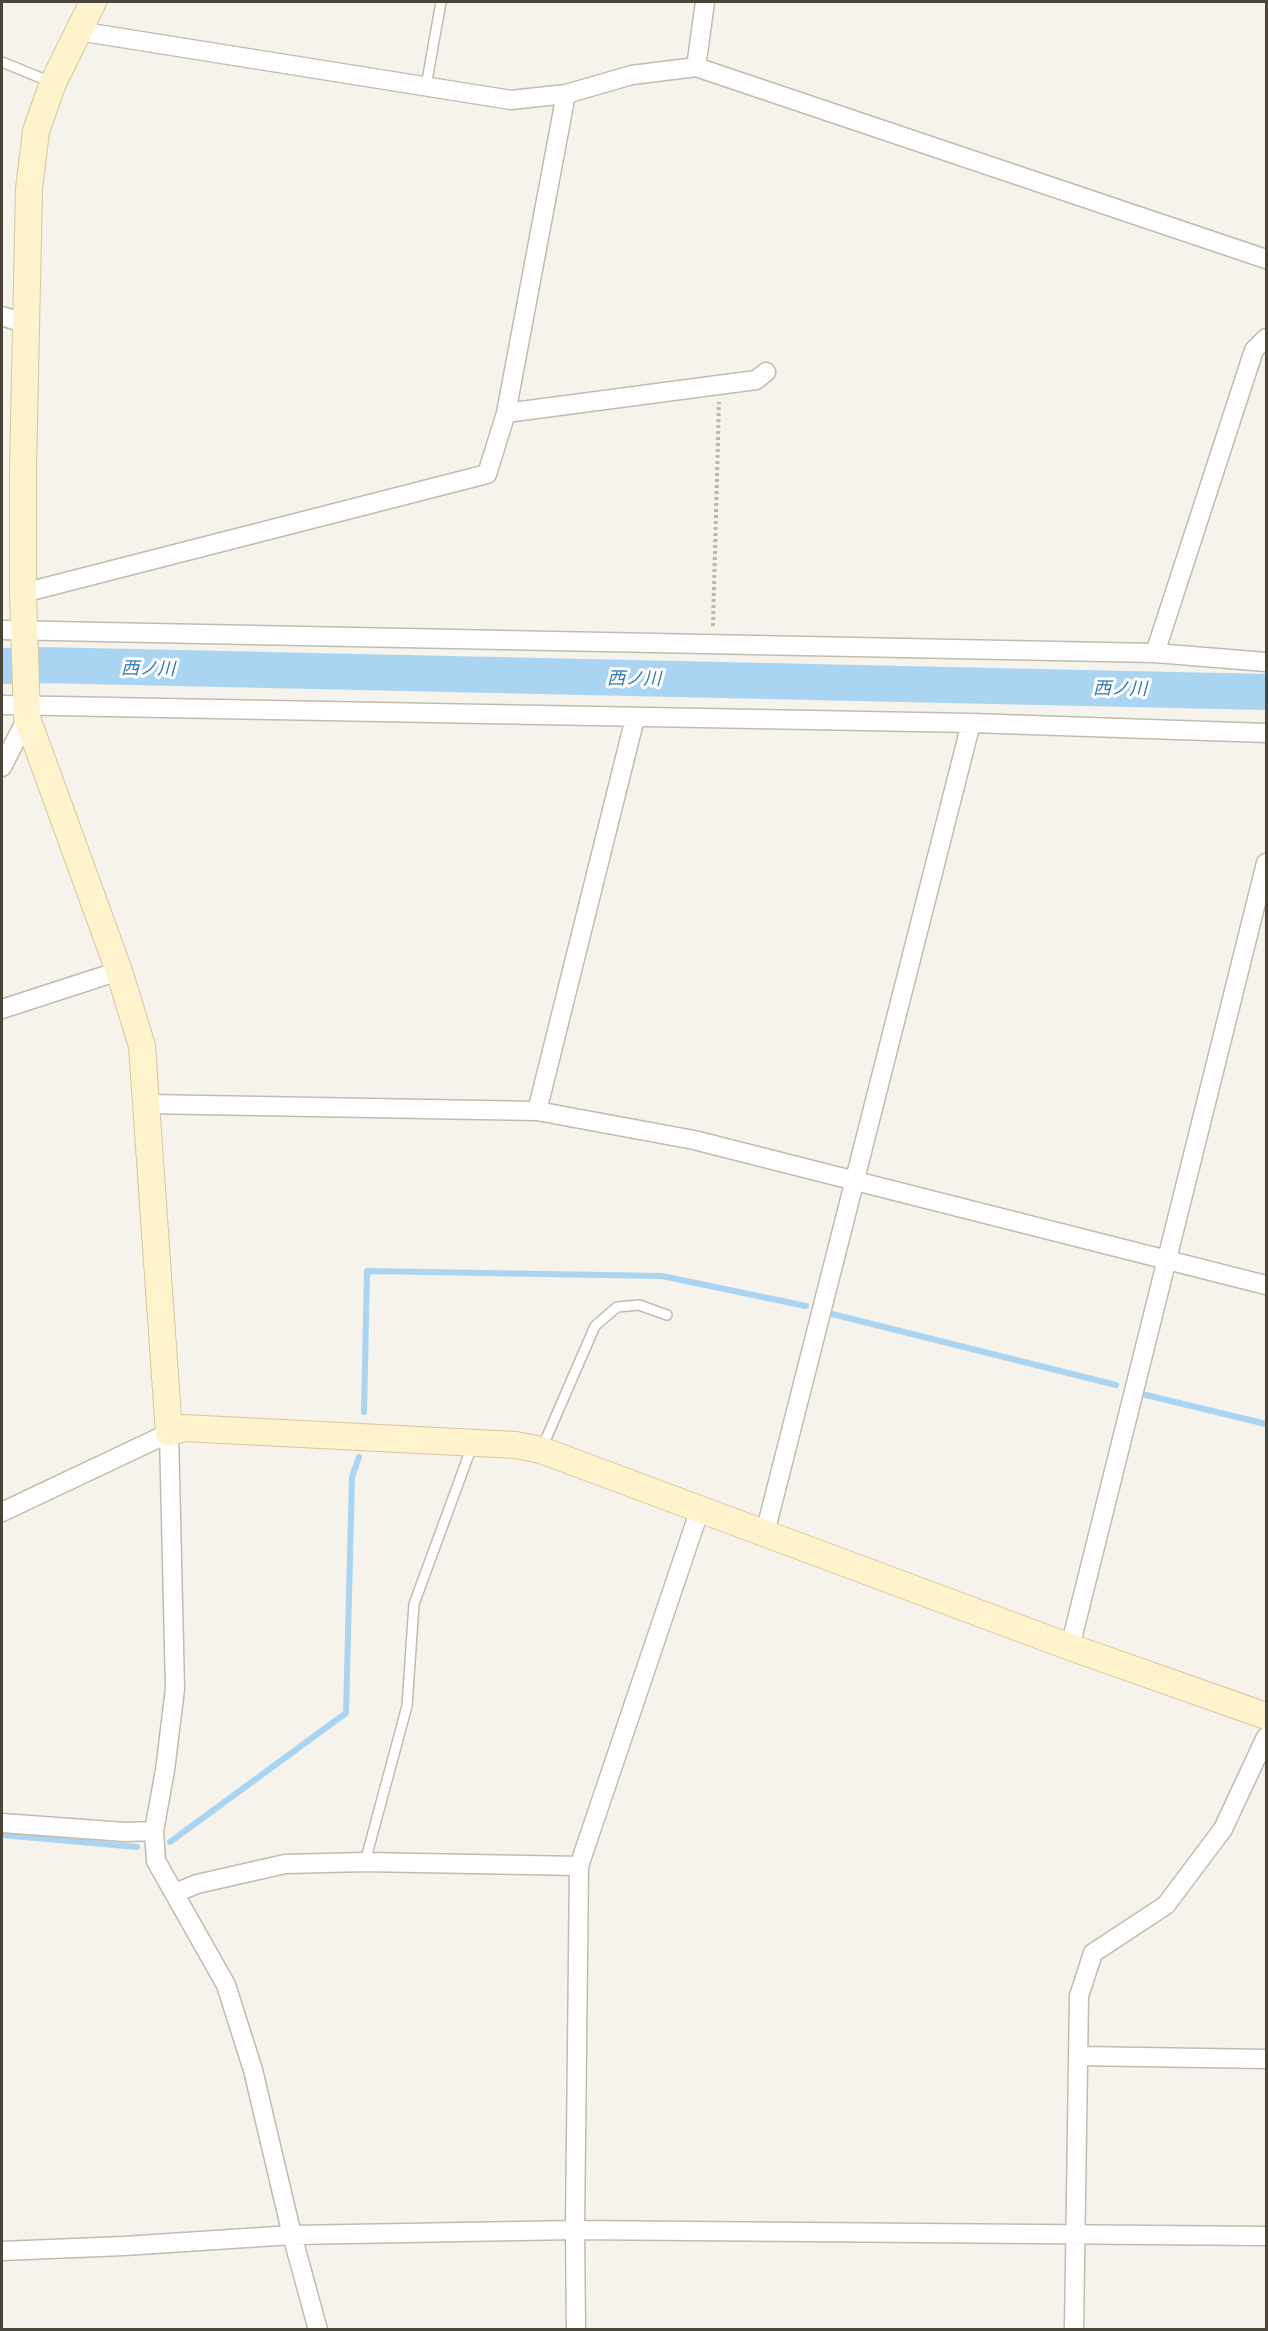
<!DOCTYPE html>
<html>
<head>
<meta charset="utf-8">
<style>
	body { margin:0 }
	#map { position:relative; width:1268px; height:2331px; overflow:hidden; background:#f6f3ec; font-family:Raleway,sans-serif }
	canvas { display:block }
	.frame { position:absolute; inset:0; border:3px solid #4b4439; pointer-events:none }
</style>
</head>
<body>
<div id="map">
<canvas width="1268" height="2331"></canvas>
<div class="frame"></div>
</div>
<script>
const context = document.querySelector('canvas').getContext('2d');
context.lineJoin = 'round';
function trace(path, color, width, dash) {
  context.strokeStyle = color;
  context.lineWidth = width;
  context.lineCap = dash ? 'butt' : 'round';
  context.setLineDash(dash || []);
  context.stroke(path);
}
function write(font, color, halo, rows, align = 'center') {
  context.font = font + ' Raleway,"Noto Sans JP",sans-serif';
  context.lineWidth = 6;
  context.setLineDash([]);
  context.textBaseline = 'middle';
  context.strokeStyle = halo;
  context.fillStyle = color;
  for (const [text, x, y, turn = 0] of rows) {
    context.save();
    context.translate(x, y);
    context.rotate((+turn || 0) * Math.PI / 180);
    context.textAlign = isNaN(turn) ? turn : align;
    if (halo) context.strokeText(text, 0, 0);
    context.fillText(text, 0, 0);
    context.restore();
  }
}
trace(new Path2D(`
	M832 1314 1116 1385
	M1146 1395 1266 1424
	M364 1412 367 1271 662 1276 806 1306
	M2 1835 137 1847
	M170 1842 346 1713 352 1477 359 1457`), '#a9d4f2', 6);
trace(new Path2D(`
	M2 666 41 665 1266 692`), '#a9d4f2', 36);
const lane = new Path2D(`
	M2 62 51 82
	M426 86 441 2
	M542 1448 595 1326 617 1307 639 1305 667 1315
	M365 1862 407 1706 414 1604 472 1446`);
const street = new Path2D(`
	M78 31 511 100 566 94 632 75 696 67 1266 259
	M696 67 705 2
	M2 316 26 324
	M506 413 756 380 766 372
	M23 593 487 474 506 413 566 94
	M2 630 1155 653 1266 662
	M1155 653 1254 350 1266 338
	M2 705 971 723 1266 733
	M2 767 27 718
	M2 1009 119 971
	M147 1104 537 1111 694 1140 1266 1285
	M537 1111 635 718
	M2 1512 169 1433 175 1689 165 1770 154 1831 156 1861 226 1985 253 2070 292 2235 318 2330
	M765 1533 971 723
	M1070 1647 1266 863
	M2 1823 125 1832 154 1831
	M175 1893 197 1884 285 1864 365 1862 579 1866
	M1078 2056 1266 2059
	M2 2251 124 2246 292 2235 575 2230 1266 2236
	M576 2330 575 2230 579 1866 700 1509
	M1074 2330 1079 1996 1093 1953 1166 1905 1223 1829 1266 1737`);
const secondary = new Path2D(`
	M93 2 53 83 36 131 29 189 23 469V593L27 718 119 971 142 1046 169 1433 184 1428 516 1445 541 1450 1070 1647 1266 1716`);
trace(lane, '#c2bbae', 12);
trace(street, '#c2bbae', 21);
trace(secondary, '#d6c79b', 28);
trace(new Path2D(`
	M713 626 719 402`), '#c4b79f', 4, [3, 3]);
trace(lane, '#fff', 9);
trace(street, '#fff', 18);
trace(secondary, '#fff3cd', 26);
write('italic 18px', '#2e7ab2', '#fff', [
	["西ノ川",148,669,1],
	["西ノ川",634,679,1],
	["西ノ川",1120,689,1]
]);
</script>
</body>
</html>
